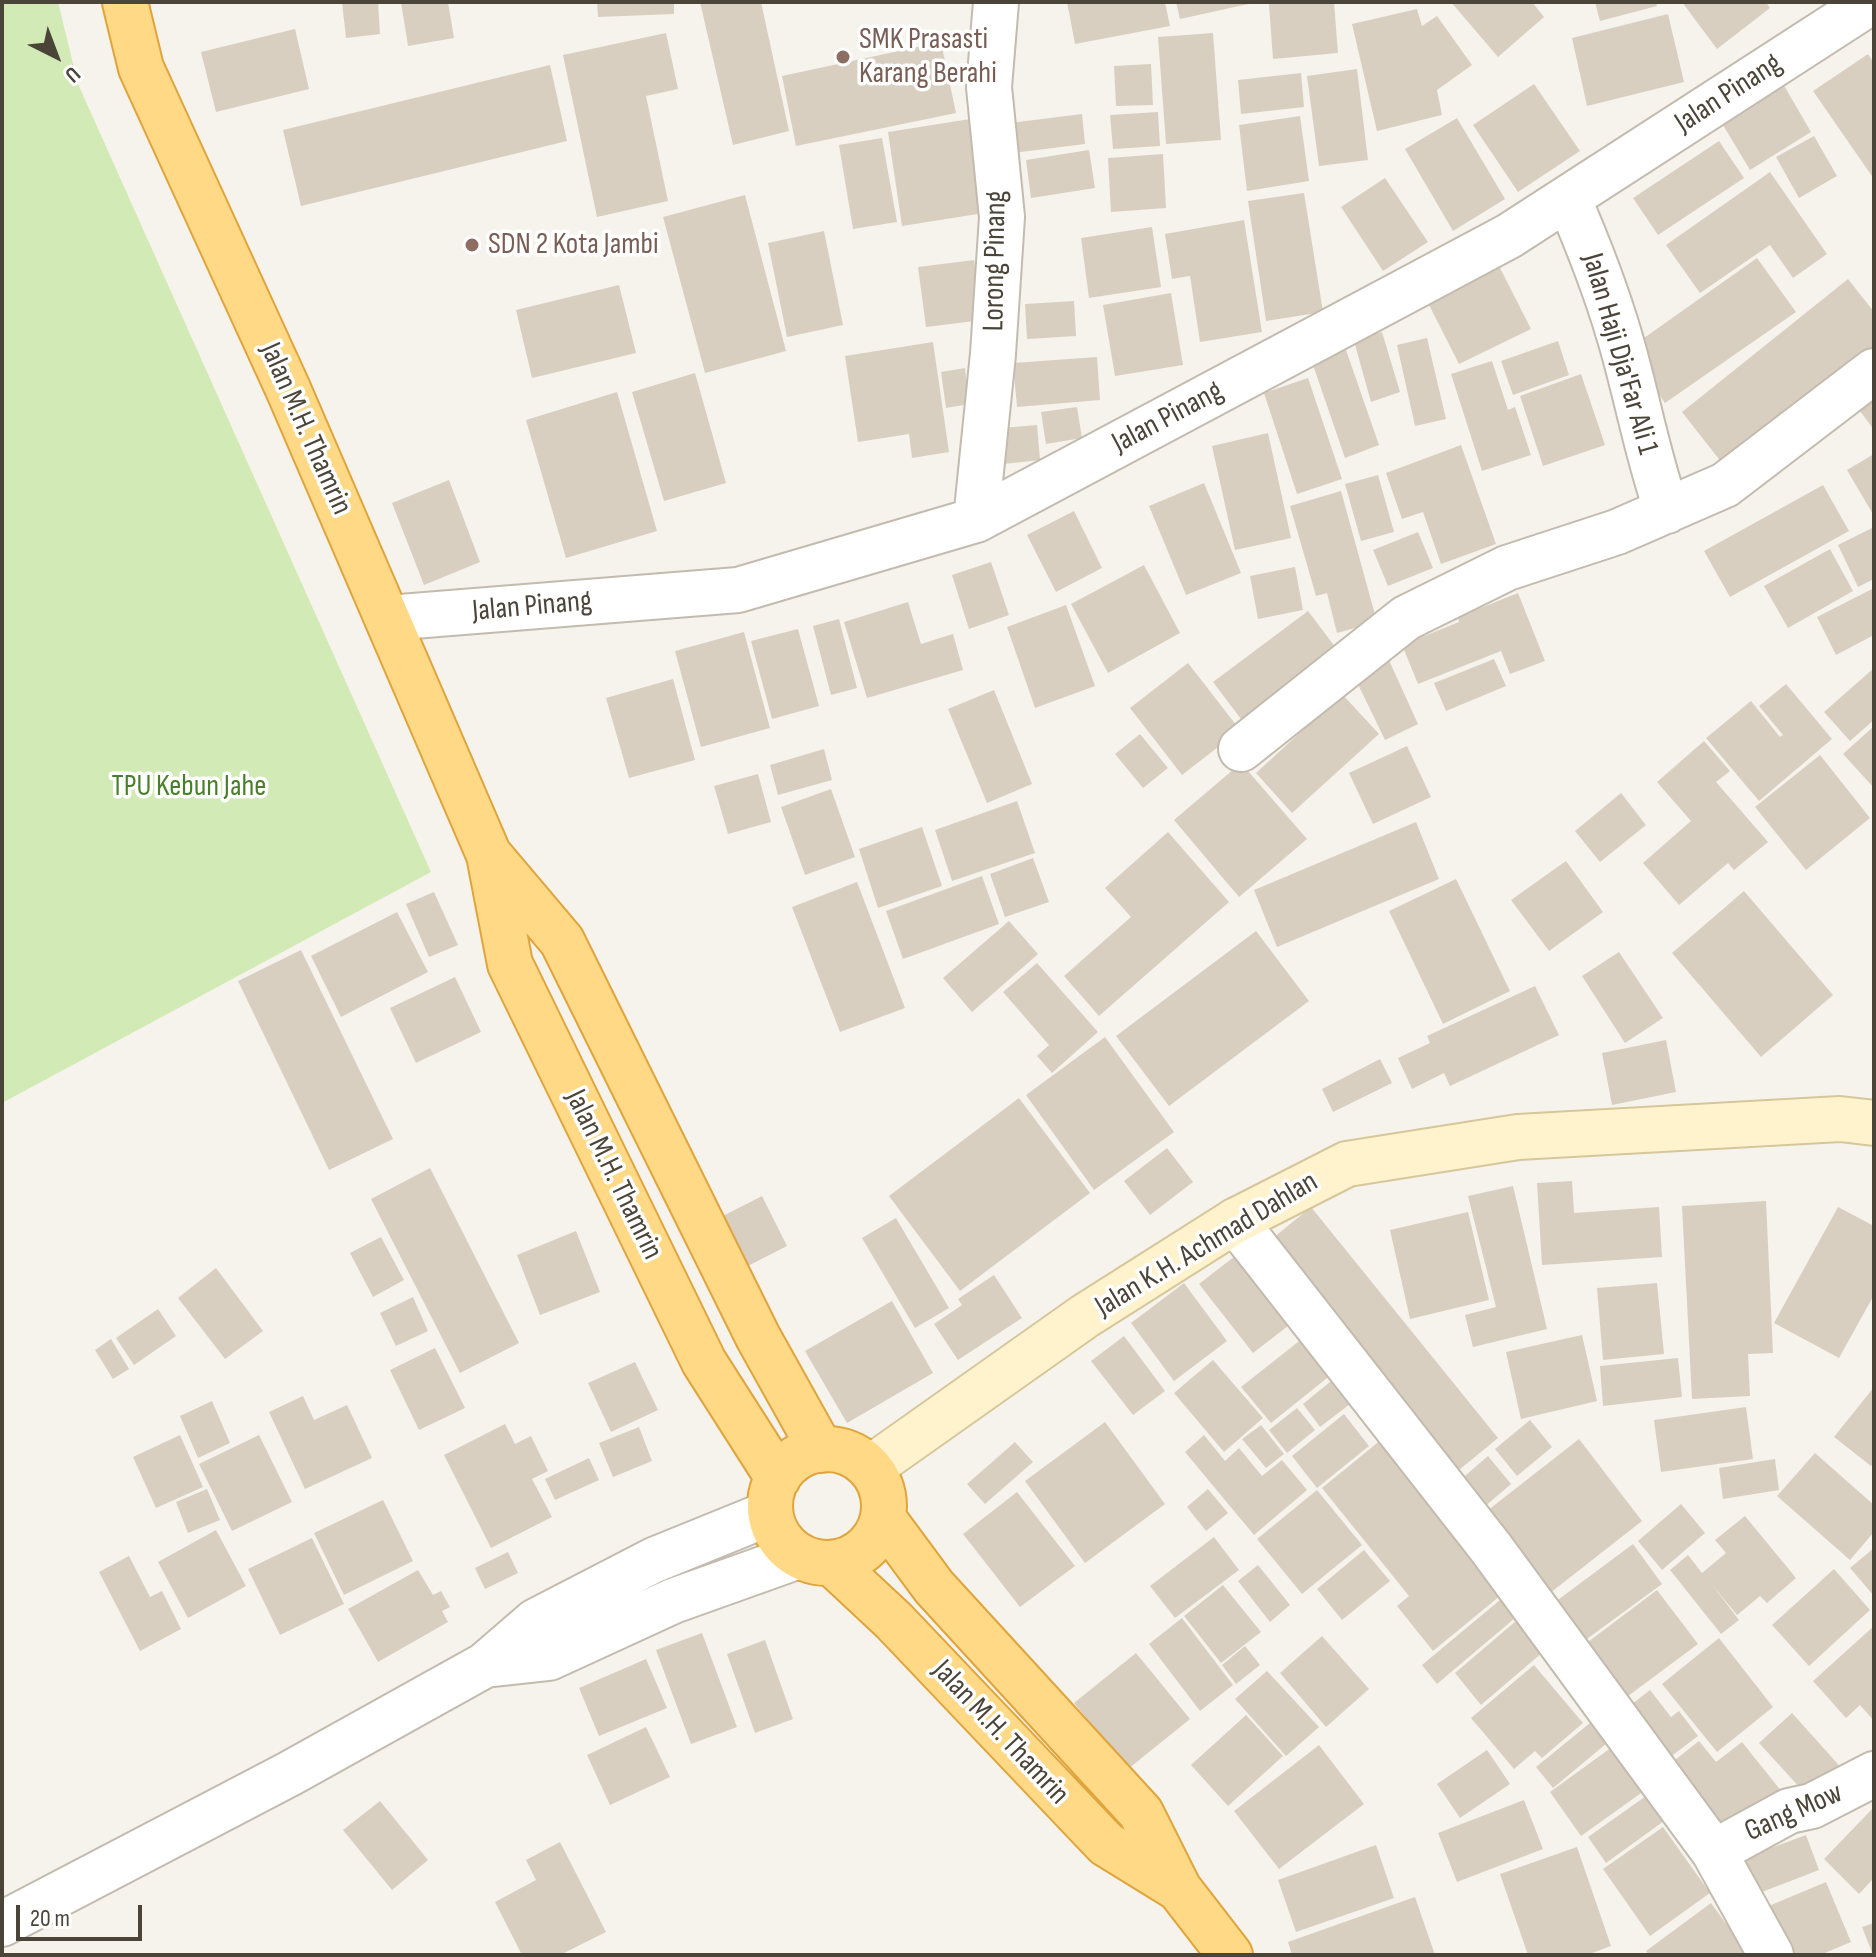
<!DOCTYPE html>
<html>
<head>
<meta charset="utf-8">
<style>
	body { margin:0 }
	#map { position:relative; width:1876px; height:1957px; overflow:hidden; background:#f6f3ec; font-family:"Sofia Sans Condensed",sans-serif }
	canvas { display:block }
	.frame { position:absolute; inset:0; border:4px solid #4b4439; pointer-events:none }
	.north { position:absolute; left:16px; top:16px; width:80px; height:80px; -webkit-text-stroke:6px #fff; paint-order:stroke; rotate:138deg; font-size:22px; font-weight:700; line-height:32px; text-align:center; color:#4b4439 }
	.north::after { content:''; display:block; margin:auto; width:28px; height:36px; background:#4b4439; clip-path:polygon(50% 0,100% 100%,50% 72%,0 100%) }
	.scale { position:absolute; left:16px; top:1905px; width:126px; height:36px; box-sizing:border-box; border:4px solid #4b4439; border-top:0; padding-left:10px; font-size:24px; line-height:28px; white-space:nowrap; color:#4b4439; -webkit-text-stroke:6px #fff; paint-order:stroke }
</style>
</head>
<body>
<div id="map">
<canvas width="1876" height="1957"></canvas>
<div class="frame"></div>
<div class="north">U</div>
<div class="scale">20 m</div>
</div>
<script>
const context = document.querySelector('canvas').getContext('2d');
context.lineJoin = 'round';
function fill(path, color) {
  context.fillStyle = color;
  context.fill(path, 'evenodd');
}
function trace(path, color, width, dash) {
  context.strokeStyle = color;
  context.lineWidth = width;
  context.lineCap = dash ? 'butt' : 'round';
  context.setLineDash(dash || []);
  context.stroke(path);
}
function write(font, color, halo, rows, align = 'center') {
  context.font = font + ' "Sofia Sans Condensed",sans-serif';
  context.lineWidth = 7;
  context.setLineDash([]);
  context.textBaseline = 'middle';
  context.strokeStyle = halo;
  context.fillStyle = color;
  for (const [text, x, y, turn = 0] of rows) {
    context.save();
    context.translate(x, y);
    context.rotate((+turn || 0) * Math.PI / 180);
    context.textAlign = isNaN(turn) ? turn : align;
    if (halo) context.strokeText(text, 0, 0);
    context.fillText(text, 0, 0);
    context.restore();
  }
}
fill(new Path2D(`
	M2 2H58L78 84 431 872 2 1103Z`), '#d2eab5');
fill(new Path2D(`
	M342 2H378L380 34 346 38Z
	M401 2H448L454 38 408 46Z
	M597 2H674V14L598 17Z
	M700 2H761L789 131 733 145Z
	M1067 2H1165L1170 26 1075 44Z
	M1176 2H1253V3L1180 19Z
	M1293 2H1334L1338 53 1273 59 1269 4Z
	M1451 2H1532L1544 17 1498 57Z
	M1595 2H1656L1657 6 1600 21Z
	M1682 2H1766L1770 8 1717 49Z
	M1417 9 1422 26 1437 16 1472 65 1437 90 1442 115 1377 131 1352 24Z
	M1668 14 1684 82 1587 106 1572 38Z
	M295 29 309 89 216 112 201 52Z
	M666 33 678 89 646 96 668 201 597 217 563 55Z
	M1213 33 1221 140 1166 144 1158 37Z
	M941 42 956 113 796 146 782 76Z
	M1868 54 1874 63V179L1813 91Z
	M1151 64 1153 105 1116 106 1114 66Z
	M550 65 567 141 301 206 283 130Z
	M1357 69 1368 160 1319 166 1307 76Z
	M1301 73 1304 107 1241 114 1238 80Z
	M1782 82 1811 132 1750 170 1720 120Z
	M1534 84 1580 151 1518 192 1473 125Z
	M1158 112 1160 146 1113 149 1110 115Z
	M1082 114 1085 144 1013 153 1010 123Z
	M1300 116 1309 181 1247 191 1239 125Z
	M1457 118 1505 199 1453 231 1405 149Z
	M970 119 984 213 902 226 888 132Z
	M1814 136 1837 176 1799 198 1776 157Z
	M882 138 897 222 853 229 839 145Z
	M1719 141 1744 178 1658 235 1633 198Z
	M1089 150 1095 188 1031 198 1026 160Z
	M1163 154 1166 208 1111 212 1108 158Z
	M1770 172 1827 254 1793 278 1770 245 1700 293 1666 245Z
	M1385 178 1428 242 1383 271 1341 207Z
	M1304 193 1323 312 1266 321 1248 201Z
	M745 195 786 351 705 373 663 217Z
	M1244 220 1262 332 1200 342 1190 276 1172 279 1165 234Z
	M1152 227 1161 287 1089 298 1081 238Z
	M824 231 843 325 787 337 768 243Z
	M1757 258 1796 312 1665 403 1627 350Z
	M974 260 983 320 926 327 918 267Z
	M1499 266 1531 329 1459 364 1427 301Z
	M1848 279 1874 312V356L1729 472 1682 412Z
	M619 285 636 353 532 378 516 310Z
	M1171 293 1183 365 1115 376 1103 305Z
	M1074 301 1076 336 1027 339 1025 304Z
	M1382 332 1400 392 1371 402 1354 341Z
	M1427 338 1446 419 1415 426 1397 345Z
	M1558 341 1569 375 1513 395 1501 361Z
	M933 342 949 452 912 458 909 434 858 442 845 356Z
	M1346 350 1379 445 1345 458 1312 362Z
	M1097 357 1100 400 1017 407 1013 363Z
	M1492 361 1508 410 1515 407 1531 455 1482 471 1451 374Z
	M965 368 969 404 946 408 941 372Z
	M695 373 726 483 664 501 632 392Z
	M1581 374 1605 445 1543 466 1520 396Z
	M1308 378 1342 479 1297 494 1264 393Z
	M1874 378V430L1849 396Z
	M617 392 657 531 566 558 526 420Z
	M1077 407 1082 438 1046 444 1041 412Z
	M1037 425 1040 460 1004 464 1001 428Z
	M1268 433 1291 538 1235 550 1212 446Z
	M1461 445 1496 544 1441 564 1423 512 1402 519 1386 473Z
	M1874 454V516L1847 470Z
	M1378 475 1394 532 1361 541 1345 484Z
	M449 480 480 562 424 585 392 503Z
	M1204 483 1241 573 1186 595 1149 506Z
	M1823 485 1849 531 1730 597 1704 551Z
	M1341 491 1377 622 1337 633 1327 593 1316 596 1290 506Z
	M1074 511 1102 568 1056 592 1027 535Z
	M1874 527V579L1858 587 1838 545Z
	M1418 532 1433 568 1388 586 1373 550Z
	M1830 549 1853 591 1788 628 1764 586Z
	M991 562 1009 615 969 629 952 575Z
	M1144 565 1180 633 1108 673 1071 604Z
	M1295 567 1303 610 1258 619 1250 576Z
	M1874 588V635L1836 655 1817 617Z
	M1518 593 1545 661 1510 674 1501 651 1418 684 1402 645 1459 622 1458 617Z
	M908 602 921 644 953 634 963 670 867 698 844 622Z
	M1066 605 1095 686 1035 708 1007 627Z
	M1308 611 1342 656 1247 727 1213 682Z
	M839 619 857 688 831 695 813 626Z
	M798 629 819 706 772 719 751 641Z
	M744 632 770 728 701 747 675 651Z
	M1388 658 1418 724 1385 740 1353 674Z
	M1494 659 1506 686 1446 711 1434 683Z
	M1188 663 1240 730 1182 775 1130 708Z
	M1874 668V720L1850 741 1824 712Z
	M673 679 695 760 629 778 606 698Z
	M1786 684 1832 739 1759 801 1706 738 1751 701 1780 737 1783 735 1759 706Z
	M994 690 1032 784 987 803 948 709Z
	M1342 694 1379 734 1292 813 1256 773Z
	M1874 726V788L1843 754Z
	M1140 734 1168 768 1143 788 1115 754Z
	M1704 741 1730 771 1716 782 1768 842 1734 870 1728 863 1679 905 1643 863 1691 821 1657 782Z
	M1407 746 1431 797 1373 824 1349 773Z
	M824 749 832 780 778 795 770 765Z
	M1820 755 1870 818 1806 870 1755 807Z
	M1241 763 1307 839 1239 897 1174 820Z
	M758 774 771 822 728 834 714 786Z
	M831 789 855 857 805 875 781 807Z
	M1621 793 1646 825 1600 862 1575 831Z
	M1017 801 1035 853 952 881 935 830Z
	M1416 822 1439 879 1277 947 1254 890Z
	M922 827 942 886 878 908 859 849Z
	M1168 832 1229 902 1099 1016 1064 976 1131 917 1105 888Z
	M1033 858 1049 902 1005 917 990 874Z
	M1566 861 1603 912 1549 951 1511 900Z
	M982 876 999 924 903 959 886 911Z
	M1456 879 1510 991 1443 1024 1389 911Z
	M857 882 905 1008 840 1032 792 907Z
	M1744 891 1833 995 1761 1057 1672 953Z
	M434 892 458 945 429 957 406 904Z
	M397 912 428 972 341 1017 311 956Z
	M1009 921 1038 954 972 1012 943 978Z
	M1256 931 1309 1001 1169 1106 1116 1036Z
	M301 950 393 1139 329 1170 238 981Z
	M1619 952 1663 1018 1625 1043 1582 976Z
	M1037 963 1098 1032 1052 1073 1037 1056 1049 1045 1003 992Z
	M455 977 481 1032 416 1063 390 1008Z
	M1535 986 1559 1035 1450 1086 1444 1073 1412 1089 1398 1058 1430 1043 1427 1036Z
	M1105 1037 1174 1132 1094 1190 1026 1095Z
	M1666 1040 1676 1092 1612 1105 1602 1053Z
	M1380 1059 1392 1083 1333 1112 1322 1089Z
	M1019 1098 1090 1193 960 1291 889 1196Z
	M1167 1148 1193 1182 1150 1215 1124 1181Z
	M430 1168 519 1343 460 1373 371 1199Z
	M1572 1181 1574 1213 1659 1207 1662 1257 1542 1265 1537 1183Z
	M1513 1186 1547 1329 1473 1347 1465 1315 1496 1307 1468 1196Z
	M762 1196 787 1246 738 1271 713 1221Z
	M1766 1201 1773 1353 1748 1354 1750 1396 1692 1399 1682 1206Z
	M1311 1207 1498 1438 1448 1479 1262 1247Z
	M1838 1207 1874 1226V1295L1839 1358 1774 1323Z
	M1468 1212 1489 1300 1410 1319 1390 1230Z
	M896 1218 949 1308 915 1328 862 1238Z
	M576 1231 600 1292 540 1315 517 1255Z
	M381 1237 404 1280 373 1297 350 1253Z
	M1244 1249 1297 1319 1253 1353 1199 1284Z
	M216 1268 263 1331 225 1359 178 1298Z
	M994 1275 1022 1318 958 1360 934 1324 962 1305 958 1299Z
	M1184 1283 1227 1341 1174 1381 1131 1323Z
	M1657 1283 1664 1354 1603 1360 1597 1288Z
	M413 1297 428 1331 396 1346 380 1313Z
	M892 1301 933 1373 847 1423 805 1351Z
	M158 1309 176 1336 134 1365 116 1338Z
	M1582 1335 1597 1401 1521 1419 1506 1352Z
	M1124 1336 1165 1391 1133 1415 1091 1361Z
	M1303 1338 1332 1374 1271 1423 1241 1387Z
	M111 1339 129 1369 113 1379 95 1350Z
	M435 1348 465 1408 419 1430 390 1370Z
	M1678 1358 1682 1397 1603 1406 1600 1366Z
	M1213 1360 1263 1418 1224 1452 1174 1393Z
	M635 1362 658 1410 611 1432 588 1383Z
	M1336 1377 1354 1401 1320 1427 1303 1404Z
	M1874 1387V1462L1871 1466 1834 1437Z
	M303 1396 314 1420 347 1405 372 1458 305 1489 269 1412Z
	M212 1401 230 1443 198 1458 180 1416Z
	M1746 1407 1753 1459 1661 1472 1654 1420Z
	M1297 1408 1315 1430 1287 1453 1269 1430Z
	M1344 1414 1369 1446 1317 1488 1292 1456Z
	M1530 1420 1552 1447 1517 1476 1495 1449Z
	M1105 1422 1165 1504 1085 1563 1025 1481Z
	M505 1424 515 1444 531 1436 548 1471 532 1479 552 1517 491 1548 444 1455Z
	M1261 1425 1284 1454 1266 1468 1242 1439Z
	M639 1427 652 1461 613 1477 599 1443Z
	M180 1435 203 1487 156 1508 133 1457Z
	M259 1435 292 1502 232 1531 199 1464Z
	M1204 1435 1225 1461 1239 1448 1262 1476 1282 1460 1307 1490 1254 1535 1185 1452Z
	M1382 1439 1506 1591 1433 1651 1397 1606 1409 1596 1322 1488Z
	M1579 1439 1642 1521 1550 1593 1487 1511Z
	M1015 1442 1033 1462 985 1504 967 1484Z
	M1815 1453 1874 1505V1532L1850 1560 1777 1496Z
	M1488 1456 1511 1484 1476 1514 1452 1487Z
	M589 1458 599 1480 555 1500 545 1479Z
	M1775 1459 1779 1490 1723 1499 1719 1468Z
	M207 1489 220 1520 188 1533 176 1502Z
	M1208 1489 1228 1513 1206 1531 1187 1507Z
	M1317 1490 1362 1545 1302 1594 1257 1539Z
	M1017 1492 1075 1566 1020 1607 963 1534Z
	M383 1500 413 1561 344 1595 314 1533Z
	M1681 1504 1705 1533 1662 1570 1638 1541Z
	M1745 1516 1796 1578 1767 1603 1760 1596 1737 1615 1713 1586 1739 1620 1721 1634 1670 1570 1688 1555 1702 1573 1726 1553 1715 1540Z
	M216 1530 246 1586 188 1618 158 1562Z
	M1214 1537 1239 1570 1175 1618 1150 1586Z
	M312 1538 344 1604 280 1635 248 1569Z
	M1633 1544 1662 1584 1576 1647 1547 1608Z
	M1874 1548V1596L1850 1568Z
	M1364 1550 1390 1581 1342 1620 1317 1589Z
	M508 1552 518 1573 485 1589 475 1568Z
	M129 1556 150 1597 162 1591 181 1629 140 1651 99 1572Z
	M1258 1565 1290 1605 1270 1622 1238 1581Z
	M1834 1569 1870 1610 1809 1666 1772 1625Z
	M418 1570 433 1595 441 1591 450 1607 442 1611 448 1622 378 1662 348 1609Z
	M1223 1585 1261 1632 1221 1663 1184 1616Z
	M1657 1590 1698 1644 1616 1705 1576 1651Z
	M1506 1595 1521 1613 1437 1684 1422 1665Z
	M1523 1615 1550 1646 1481 1705 1455 1673Z
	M1182 1618 1233 1685 1200 1711 1149 1644Z
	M1874 1626V1721L1860 1705 1846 1718 1813 1681Z
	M702 1633 737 1727 691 1744 656 1650Z
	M1322 1636 1369 1689 1326 1727 1280 1673Z
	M1719 1638 1773 1707 1717 1752 1662 1684Z
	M765 1640 793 1719 755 1733 727 1654Z
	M1245 1646 1260 1665 1236 1684 1222 1665Z
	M1136 1653 1190 1719 1128 1769 1074 1703Z
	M646 1659 667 1708 599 1736 579 1688Z
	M1534 1665 1583 1723 1542 1758 1535 1751 1514 1769 1471 1718Z
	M1267 1671 1319 1727 1286 1756 1235 1699Z
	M1650 1690 1671 1717 1679 1711 1698 1736 1657 1767 1622 1712Z
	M1792 1713 1846 1773 1813 1802 1759 1743Z
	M1246 1715 1283 1756 1228 1806 1191 1765Z
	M1590 1723 1606 1744 1553 1788 1536 1767Z
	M646 1727 670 1777 610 1805 587 1755Z
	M1699 1741 1716 1762 1742 1742 1782 1792 1723 1839 1666 1767Z
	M1619 1742 1651 1786 1581 1836 1550 1792Z
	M1319 1745 1364 1804 1279 1869 1234 1811Z
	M1487 1750 1510 1784 1460 1818 1437 1784Z
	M1646 1796 1664 1821 1606 1863 1588 1837Z
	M1524 1800 1543 1849 1457 1882 1438 1833Z
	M380 1801 428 1860 392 1890 343 1830Z
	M1874 1807V1878L1859 1894 1824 1859Z
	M1663 1827 1710 1893 1650 1936 1603 1869Z
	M1806 1835 1819 1870 1749 1897 1736 1861Z
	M560 1842 606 1932 560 1955H522L495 1902 536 1880 526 1860Z
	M1376 1845 1394 1898 1296 1932 1278 1880Z
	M1577 1847 1611 1946 1587 1955H1528L1500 1874Z
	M1826 1882 1851 1942 1820 1955H1783L1764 1908Z
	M1415 1897 1435 1955H1292L1288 1942Z
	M1711 1903 1749 1955H1649L1646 1951Z
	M1874 1923V1955H1873L1862 1927Z`), '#d8cfc1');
const minor = new Path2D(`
	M1568 198C1588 244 1606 290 1620 338 1637 395 1647 455 1667 511
	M976 520 993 354 1002 217 989 87 996 2
	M388 618 738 590 976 520 1509 236 1871 2
	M1241 749 1406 618 1507 568 1617 532 1725 485 1874 371
	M1235 1221 1491 1548 1714 1852 1771 1955
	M1714 1852 1789 1811 1812 1806 1874 1774`);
const tertiary = new Path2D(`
	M485 1665 549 1658 673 1601 799 1556
	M2 1924 289 1774 485 1665 536 1621 654 1560 770 1513`);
const secondary = new Path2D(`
	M870 1468 1085 1316 1235 1221 1347 1164 1518 1137 1840 1119 1874 1123`);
const trunk = new Path2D(`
	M125 2 141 68 288 389 489 855 510 964 704 1362 778 1478
	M491 857 562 941 758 1337 821 1450
	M770 1506a57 57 0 1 1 114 0a57 57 0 1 1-114 0Z
	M883 1518 934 1587 1141 1813 1179 1889 1230 1955
	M833 1564 894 1621 1106 1844 1179 1889`);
trace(minor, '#c2bbae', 48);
trace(tertiary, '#c2bbae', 48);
trace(secondary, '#d6c79b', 48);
trace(trunk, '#e0a43c', 48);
trace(minor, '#fff', 44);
trace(tertiary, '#fff', 44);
trace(secondary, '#fff3cd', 44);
trace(trunk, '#ffd985', 44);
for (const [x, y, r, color] of [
	[843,57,8,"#8d6e63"],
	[472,245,8,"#8d6e63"]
]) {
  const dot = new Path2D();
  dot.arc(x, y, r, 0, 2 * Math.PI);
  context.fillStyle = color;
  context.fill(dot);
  trace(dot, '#fff', 3);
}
write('30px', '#785e54', '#fff', [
	["SMK Prasasti",859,40],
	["Karang Berahi",859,74],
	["SDN 2 Kota Jambi",488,245]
], 'left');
write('30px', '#4b4439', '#fff', [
	["Jalan Pinang",1729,94,-33],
	["Lorong Pinang",996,261,-89],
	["Jalan Haji Dja'Far Ali 1",1619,354,74],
	["Jalan Pinang",1168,418,-28],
	["Jalan M.H. Thamrin",305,429,66],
	["Jalan Pinang",532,607,-5],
	["Jalan M.H. Thamrin",613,1175,64],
	["Jalan K.H. Achmad Dahlan",1207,1245,-31],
	["Jalan M.H. Thamrin",1000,1733,47],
	["Gang Mow",1794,1813,-24]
]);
write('30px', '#4a7f2a', '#fff', [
	["TPU Kebun Jahe",189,787]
]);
</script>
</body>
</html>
